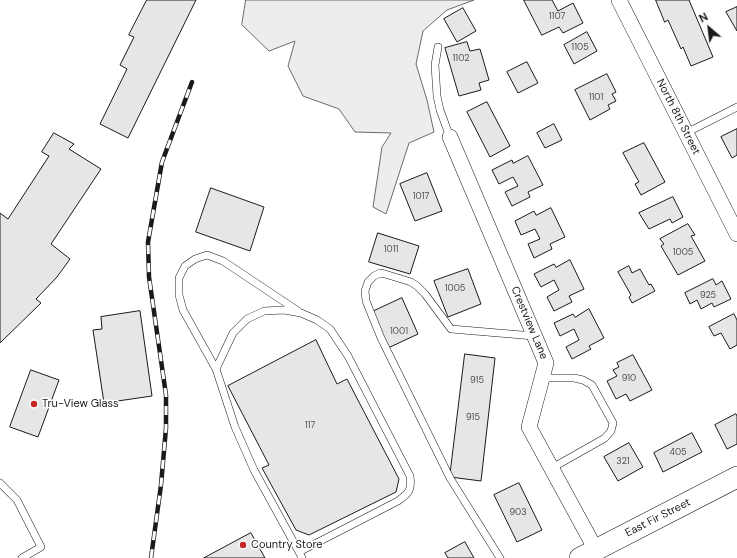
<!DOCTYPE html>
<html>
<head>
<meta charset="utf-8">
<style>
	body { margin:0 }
	#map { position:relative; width:737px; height:558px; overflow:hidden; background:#fff; font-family:"DM Sans",sans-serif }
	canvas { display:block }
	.north { position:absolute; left:689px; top:8px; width:40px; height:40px; -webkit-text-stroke:3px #fff; paint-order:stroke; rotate:332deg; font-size:11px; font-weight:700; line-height:16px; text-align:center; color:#1a1a1a }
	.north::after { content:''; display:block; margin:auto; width:14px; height:18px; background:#1a1a1a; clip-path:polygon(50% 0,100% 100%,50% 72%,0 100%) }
</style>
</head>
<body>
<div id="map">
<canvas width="737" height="558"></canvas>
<div class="north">N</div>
</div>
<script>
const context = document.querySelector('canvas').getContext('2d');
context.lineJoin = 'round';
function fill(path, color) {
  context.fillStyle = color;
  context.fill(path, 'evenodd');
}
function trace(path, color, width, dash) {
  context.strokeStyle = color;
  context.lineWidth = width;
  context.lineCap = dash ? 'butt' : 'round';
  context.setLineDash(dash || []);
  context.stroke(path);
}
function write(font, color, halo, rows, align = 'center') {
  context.font = font + ' "DM Sans",sans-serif';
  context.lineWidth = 3;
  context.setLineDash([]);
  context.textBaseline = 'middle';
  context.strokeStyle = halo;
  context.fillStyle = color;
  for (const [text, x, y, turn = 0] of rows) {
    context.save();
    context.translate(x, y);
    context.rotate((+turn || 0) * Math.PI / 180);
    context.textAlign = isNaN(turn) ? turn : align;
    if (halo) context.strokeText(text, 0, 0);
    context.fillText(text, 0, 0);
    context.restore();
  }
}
const built = new Path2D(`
	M246 0H474L447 10 423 31 416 64 427 100 434 132 409 143 386 214 373 207 382 147 391 133 355 132 339 109 303 96 288 66 295 41 269 51 242 25Z`);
fill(built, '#ededed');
trace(built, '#6a6a6a', 1);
const building = new Path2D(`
	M147 0H196L128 138 100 124 127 69 120 65 134 37 129 35Z
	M524 0H552L558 11 573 3 583 23 563 33 559 27 542 35Z
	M656 0H689L713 57 691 66 683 47 681 49 668 20 665 22Z
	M737 7V31L726 12Z
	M463 8 476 31 457 42 444 19Z
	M587 32 597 51 574 64 564 45Z
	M467 42 470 51 480 49 489 80 479 83 481 90 459 96 445 48Z
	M527 62 538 83 518 93 507 72Z
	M607 74 616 92 612 94 616 101 608 105 610 109 590 120 575 90Z
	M487 102 510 146 490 157 467 112Z
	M554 124 562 140 545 148 537 133Z
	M737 129V155L732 158 721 137Z
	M54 133 74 144 69 149 101 169 51 244 70 259 57 277 36 299 41 303 0 343V213L8 219 49 156 42 152Z
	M644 143 665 182 641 195 635 184 639 182 623 153Z
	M528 156 543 185 528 192 530 197 512 206 505 192 518 186 513 177 499 184 492 170 512 160 513 163Z
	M427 173 442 211 415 221 400 184Z
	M211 188 264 207 250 251 196 232Z
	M673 197 683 217 672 223 670 219 649 229 639 213Z
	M551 208 565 237 550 244 552 249 534 258 528 244 540 239 535 229 521 235 515 221 534 211 536 215Z
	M688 224 695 235 691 236 705 261 678 275 661 246 664 244 660 239Z
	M378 233 419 246 410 274 369 262Z
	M570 260 584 289 569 296 572 302 554 311 547 297 559 290 554 280 541 287 534 274 554 264 556 267Z
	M629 266 632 273 640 269 649 285 651 284 655 291 632 303 629 297 631 295 618 272Z
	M468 269 481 304 448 317 434 281Z
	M713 279 716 285 722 281 731 299 714 307 712 303 701 309 697 300 690 304 685 293Z
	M402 298 418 334 388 348 372 312Z
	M589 309 604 338 589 346 591 349 572 359 566 347 579 340 574 329 560 336 554 323 573 314 575 317Z
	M140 311 152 396 104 403 93 330 102 329 101 317Z
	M734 314 737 320V345L730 349 721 333 714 336 709 327Z
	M316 340 337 384 347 379 399 479 396 492 309 535 296 530 262 468 269 465 228 386Z
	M465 354 495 358 481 481 450 477Z
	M633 355 652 390 630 401 626 394 616 399 607 381 617 376 613 370 619 367 617 363Z
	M31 370 59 380 38 437 10 427Z
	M736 414 737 416V444L727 449 715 425Z
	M692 433 702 452 663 472 654 453Z
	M629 443 643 467 618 481 604 457Z
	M519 483 542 530 517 542 494 495Z
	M251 533 265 558H204Z
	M465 542 474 558H448L445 553Z`);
fill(building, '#e6e6e6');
trace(building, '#1a1a1a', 1);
const lane = new Path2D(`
	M438 47 435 65 437 96 440 110 450 137
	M686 133 737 107
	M216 369 183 310 179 295V278L185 266 195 259 207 255 223 261 298 311
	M542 378H574L583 380 592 385 613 423 611 431 605 438 552 468
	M0 483 17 500 41 547 22 558
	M299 552 398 501C409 493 412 490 410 476L348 356 330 329 317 320 301 313 284 310 264 311 247 319 233 333 216 369 235 427 254 470 299 552 302 558
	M500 558 450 478 381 338 366 301 365 291 368 282 374 276 380 273 385 274 411 282 417 286 425 294 451 329 534 336`);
const street = new Path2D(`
	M619 0 737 234
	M450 137 546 363 529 427 596 550`);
const secondary = new Path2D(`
	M580 558 737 477`);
trace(lane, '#1a1a1a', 8);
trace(street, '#1a1a1a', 16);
trace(secondary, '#1a1a1a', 22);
trace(lane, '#fff', 7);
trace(street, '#fff', 15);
trace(secondary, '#fff', 21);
const rail = new Path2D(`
	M151 558 161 485 166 428V395L149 277 148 242 162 162 192 82`);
trace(rail, '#1a1a1a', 4.5);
trace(rail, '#fff', 3, [9]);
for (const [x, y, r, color] of [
	[34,404,4,"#c62828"],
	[243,545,4,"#c62828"]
]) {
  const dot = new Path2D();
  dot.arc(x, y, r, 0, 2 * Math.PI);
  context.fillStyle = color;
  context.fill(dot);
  trace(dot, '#fff', 1.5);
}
write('9px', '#4d4d4d', null, [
	["1107",557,17],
	["1105",580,48],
	["1102",461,59],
	["1101",596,98],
	["1017",421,197],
	["1011",391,250],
	["1005",683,253],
	["1005",455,289],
	["925",708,296],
	["1001",399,332],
	["910",629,379],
	["915",477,381],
	["915",473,418],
	["117",310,426],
	["405",678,453],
	["321",623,462],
	["903",518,513]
]);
write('11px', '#1a1a1a', '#fff', [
	["North 8th Street",678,117,63],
	["Crestview Lane",529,323,67],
	["East Fir Street",658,518,-27]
]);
write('11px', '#1a1a1a', '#fff', [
	["Tru-View Glass",42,404],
	["Country Store",251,545]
], 'left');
</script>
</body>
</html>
